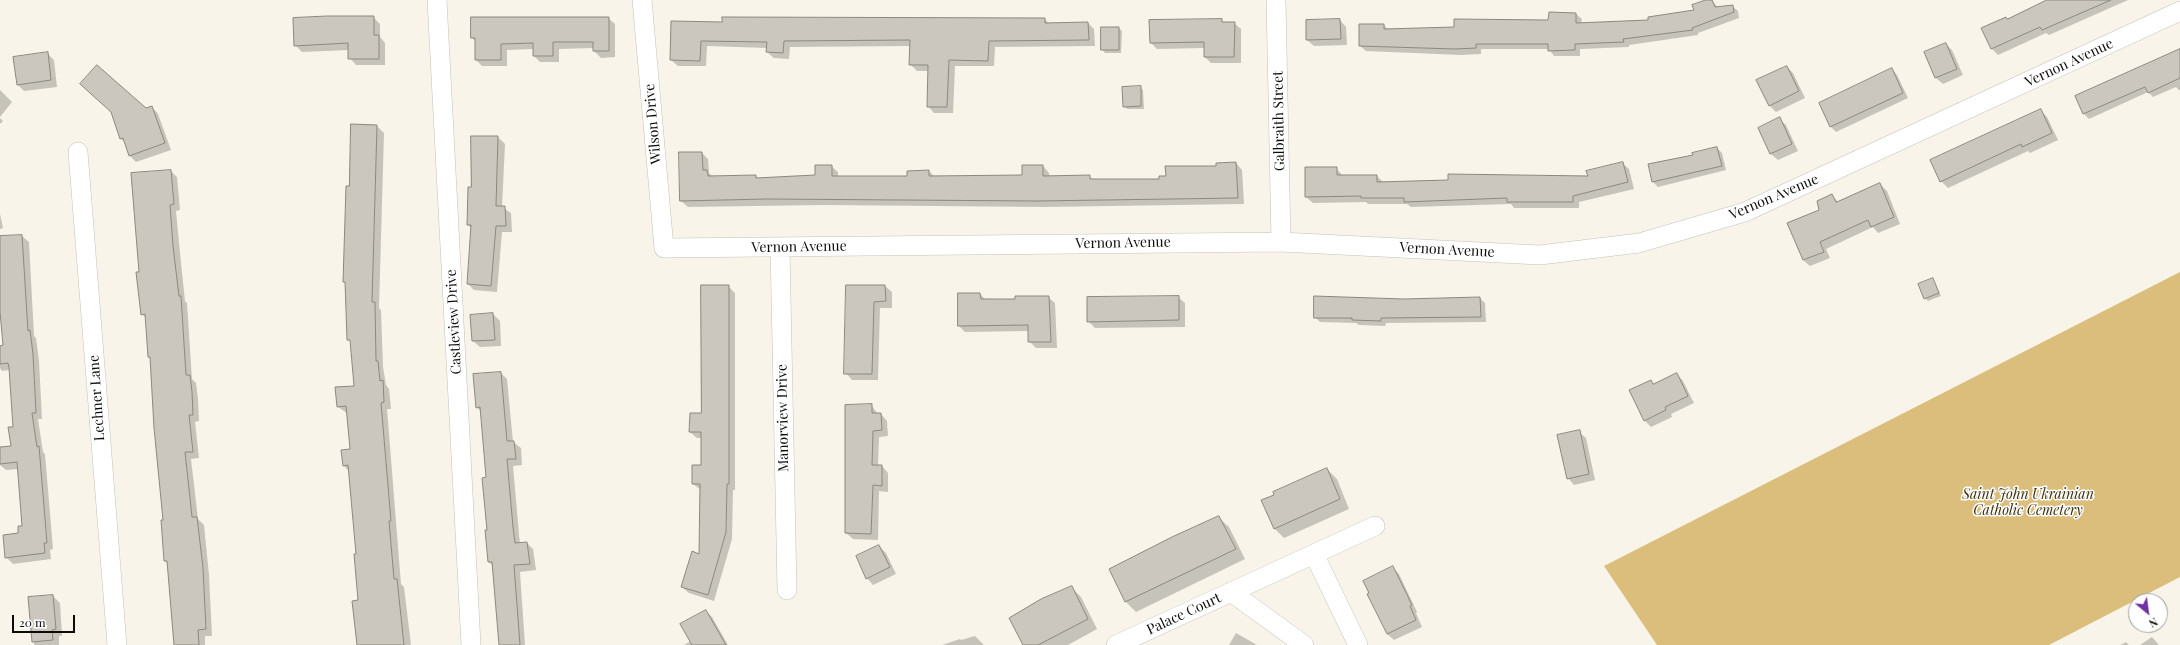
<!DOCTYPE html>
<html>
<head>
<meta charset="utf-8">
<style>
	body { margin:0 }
	#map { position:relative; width:2180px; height:645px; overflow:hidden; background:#f8f4ea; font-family:"Playfair Display",serif }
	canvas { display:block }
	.north { position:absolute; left:2128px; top:593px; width:40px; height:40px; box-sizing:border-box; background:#fff; border:1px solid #9e9d9c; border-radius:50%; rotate:151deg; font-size:11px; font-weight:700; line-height:16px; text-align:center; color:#0d0b08 }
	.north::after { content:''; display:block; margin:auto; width:14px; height:18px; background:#6f31a6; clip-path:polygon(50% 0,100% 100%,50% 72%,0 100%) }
	.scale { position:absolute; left:12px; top:615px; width:63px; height:18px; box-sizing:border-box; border:2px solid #0d0b08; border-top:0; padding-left:5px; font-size:12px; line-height:14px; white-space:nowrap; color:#0d0b08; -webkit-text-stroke:3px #fff; paint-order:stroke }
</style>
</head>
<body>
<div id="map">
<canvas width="2180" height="645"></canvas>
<div class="north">N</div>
<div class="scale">20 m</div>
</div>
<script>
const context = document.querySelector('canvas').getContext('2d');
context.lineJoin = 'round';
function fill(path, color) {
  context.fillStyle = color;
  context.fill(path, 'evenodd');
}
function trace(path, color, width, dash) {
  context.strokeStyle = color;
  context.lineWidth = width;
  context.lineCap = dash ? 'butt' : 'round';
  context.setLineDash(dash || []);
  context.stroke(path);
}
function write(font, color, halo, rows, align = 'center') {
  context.font = font + ' "Playfair Display",serif';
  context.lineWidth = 3;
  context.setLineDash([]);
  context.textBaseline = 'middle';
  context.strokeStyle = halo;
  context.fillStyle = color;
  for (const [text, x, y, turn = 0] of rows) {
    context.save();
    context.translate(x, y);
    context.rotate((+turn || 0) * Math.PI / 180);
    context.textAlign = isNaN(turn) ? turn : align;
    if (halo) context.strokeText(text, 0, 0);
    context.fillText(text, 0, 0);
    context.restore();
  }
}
fill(new Path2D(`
	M2180 272V577L2049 645H1657L1604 566Z`), '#dbbe7b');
fill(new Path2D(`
	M1709 0H1712L1718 8 1732 6 1738 11 1739 18 1698 33V35L1629 45V47L1580 49V56H1554L1549 49H1481V54L1461 55 1366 51 1360 46 1384 25 1388 30 1455 28 1549 21 1550 13 1576 14 1582 19 1581 24 1650 21 1696 11Z
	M2049 0H2128L2049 35 2046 33 1998 55 1992 49 1982 28 2008 20Z
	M373 17 380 24V37L385 43V65H356L350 58 349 50 302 52 295 45Z
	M472 18H608L615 24V57L601 58 594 51V48L559 49V62H540L534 56V49L507 50V66H482L476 60V42L472 38Z
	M1045 19 1049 24 1088 23 1094 29 1095 46 995 47 994 66H955L953 113H934L928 106V71H917L910 64 911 46 790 47 789 59 774 58 767 52V48L707 46 706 66H678L671 60 723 23Z
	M1221 20 1224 23H1234L1241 29V63H1211L1205 57V48L1157 49 1151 43Z
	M1340 20 1346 27 1347 45 1314 46 1307 40Z
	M1119 28 1122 31 1121 53H1105L1102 49Z
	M1946 44 1952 50 1963 75 1943 84 1936 78 1925 52Z
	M2180 49V91L2176 87 2153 97 2148 92 2089 119 2084 114 2076 96Z
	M47 53 54 60 57 87 24 91 17 84Z
	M1787 67 1793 73 1805 98 1776 112 1769 105Z
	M1892 69 1897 75 1908 98 1836 132 1830 126Z
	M1140 87 1143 90 1144 109H1127L1124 106Z
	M0 90 12 102 0 117Z
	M152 107 158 114 171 150 136 162 130 156 126 143 121 139 112 112Z
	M2040 110 2047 117 2058 140 2030 153 2028 151 1948 188 1941 181 1931 160Z
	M0 118 3 121 0 124Z
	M1779 119 1786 125 1798 151 1778 160 1771 154 1759 128Z
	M377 126 384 133 379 308 381 310 383 367 386 385 389 389 391 409H387L401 584 404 587 411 645H355H358L360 601 357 555 350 472 344 466 351 450 347 413 338 407 356 387 352 343 348 339 346 284 344 282 350 187Z
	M472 137H498L505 144 502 207 511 213 512 232H502L497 292 474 290 468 284 472 229 468 225 472 188Z
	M1717 148 1722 153 1726 170 1658 187 1653 182 1694 155Z
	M702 153 708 159 709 173 713 177 756 176 758 178 816 176 831 166 838 172V177H908V172L929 171 935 177 1024 176 1043 166 1049 173 1050 177 1089 176 1093 180H1160L1167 177 1236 163 1242 170 1244 204 1044 207 822 205 688 207 681 201Z
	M1622 163 1629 169 1634 189 1579 202V208H1514L1511 204 1411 207 1407 204H1368L1366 202 1313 203 1306 197 1336 168 1343 176H1377L1383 182 1589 177Z
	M171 171 177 177 180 210 176 211 180 253 185 301 187 303 192 379 196 383 198 399 199 421 195 422 199 458 191 459 198 519 204 525 209 575 212 636H205V645H175L168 563 165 561V521L151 359 148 357 146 318 142 314 140 273Z
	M1880 184 1887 191 1900 224 1878 233 1873 227 1826 249 1830 258 1810 266 1803 260 1789 223 1820 210 1832 195 1838 202Z
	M0 214 3 228 0 229Z
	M22 236 29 242 34 336 36 338 39 361 42 419H38L43 452 45 454 53 549 50 550 51 559 13 564 6 557 24 526 19 469 6 470 0 465V448L12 446 14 428 9 370 2 371 0 368V347L4 346 3 319H0V237Z
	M1933 279 1941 296 1928 301 1925 298Z
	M728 286 735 293V490H733L732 539 714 601 689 593 682 587 700 555 701 490 693 484 702 466V438H697L690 432 702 414Z
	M847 286H885L892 292V308H880L878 380H852L846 373Z
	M980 294 986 300H1016L1048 297 1055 303 1057 348H1036L1029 341V331L965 332 959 326Z
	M1178 297 1185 303V327L1095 328 1088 321Z
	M1480 298 1485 303 1486 322 1386 323 1385 326 1359 325 1356 323 1320 322 1315 317 1404 300Z
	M493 314 500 321 501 346 480 347 473 341Z
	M501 373 507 379 513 442 521 448 522 465 513 466 519 534 520 544 527 543 533 549 536 570 520 572 525 645H500L493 566 489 562 487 478 481 412 477 407Z
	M1677 374 1683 381 1694 403 1671 414 1672 417 1651 427 1645 421 1651 381 1655 385Z
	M871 405 878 414H881L887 421 888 436 879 437 878 466H882L888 473V492L879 491 878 540 853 539 846 533Z
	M1579 432 1586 438 1595 480 1574 485 1568 478Z
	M1327 469 1337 479 1349 509 1284 538 1274 528 1275 495Z
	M1219 518 1229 527 1245 559 1136 612 1126 602 1110 570Z
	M879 546 886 553 896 574 873 585 867 578Z
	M1393 568 1399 574 1417 612 1416 613 1422 627 1394 640 1387 634Z
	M1071 587 1081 597 1097 629 1068 645H1024Z
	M53 596 60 603 62 636H59V645H34L29 598Z
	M706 611 712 617 728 645H684L691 641Z
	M1236 633 1257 645H1229Z
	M975 636 984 645H942L960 639 961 640Z
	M2152 637 2159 645H2140Z
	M2126 642 2129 645H2120Z`), '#0003');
const building = new Path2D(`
	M1706 0H1712L1715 7 1733 5 1734 12 1692 28 1693 30 1623 39 1624 42 1575 44V50L1548 51V44H1476V48L1455 49 1359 46V24H1384V29L1454 27V19L1548 20 1549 12 1576 13V23L1648 20V17L1694 10 1692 5Z
	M2047 0H2111L2042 30 2040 27 1991 49 1981 28 2006 17 2007 19Z
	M327 16H374V35H379V59H348V43L294 46 293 18Z
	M471 17H609V51H593V42H553V56H533V43L501 44V60H475V38H471Z
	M722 17 1045 18V23L1088 22 1089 40 989 41 988 61 949 60 947 107H927L928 65H909L910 40 784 41 783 53 766 52 767 42 701 41 700 61 670 60 671 21 722 22Z
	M1222 19V22H1235L1234 57H1204V42L1150 43 1149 20Z
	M1340 19 1341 39 1306 40V20Z
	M1101 27H1119V50H1101Z
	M1946 43 1957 69 1935 78 1924 52Z
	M2180 49V78L2148 93 2145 87 2083 114 2075 96Z
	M48 52 51 80 17 85 13 57Z
	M97 65 146 108 152 106 165 143 129 156 123 138 120 139 111 112 80 84Z
	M1787 66 1799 91 1769 106 1756 80Z
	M1892 68 1903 93 1830 127 1819 103Z
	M1141 86V106L1123 107 1122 87Z
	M2041 109 2052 133 2022 147 2021 144 1940 182 1930 160Z
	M1780 117 1792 144 1770 154 1758 128Z
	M351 124 377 125 372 302H375L376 361H378L380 381 383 380 384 402 381 403 391 521H389L394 579H397L404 645H357L352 601 358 600 354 554H356L348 465 343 466 341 450 350 449 346 406 337 407 335 387 354 386 350 340H347L345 282H343L346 186H349Z
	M471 136H498L496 206H505L506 226H496L491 286 467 284 471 225H467L468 187H471Z
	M1717 147 1722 166 1652 182 1648 164 1693 155 1692 153Z
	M679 152H702L703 170H707L708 176 756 175V178L815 175V165H832V176H907V171L929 170V176L1022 175V165H1043V176L1090 175V179H1159V176H1166L1165 166H1216V163L1236 162 1238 198 1037 201 767 199 680 201Z
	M1623 162 1628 182 1573 196V202H1507V198L1404 202V198H1361V196L1305 197V167H1337V175H1377V182L1448 180V174L1588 176 1586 171Z
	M171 170 174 204 170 205 173 246 179 296H181L186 375H190L192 392 193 415H189L193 452H185L192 517H197L203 568 206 629 198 630 199 645H174L167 561H164L161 520H163L154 428 150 357H148L145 314 141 315 136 272H139L131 173Z
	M1880 183 1894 217 1871 227 1868 220 1820 242 1824 252 1803 260 1787 223 1819 210 1817 201 1832 194 1836 202Z
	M22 235 28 331 30 330 33 354 36 413H32L37 447 39 446 47 543H44L45 553 5 558 3 535 18 533V526H22L17 462 0 464V447L11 446 8 427H13L9 368 8 363 0 364V346L3 345 0 312V236Z
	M1933 278 1939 293 1924 299 1918 284Z
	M701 285H729V484H727L726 532 708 595 681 587 692 551 699 554 700 484H692V465H701V432H689L690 413H701Z
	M846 285H885L886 301 874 302 872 374H844Z
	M958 293H980L981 299H1015V296H1049L1051 342H1028V325L958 326Z
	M1179 296V320L1087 322V297Z
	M1314 296 1404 299 1480 297 1481 317 1381 318V321L1352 320V318H1314Z
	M493 313 495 340 472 341 470 315Z
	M501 372 507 441H514L516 459H507L513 527 515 543 527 542 530 564 514 565 520 645H499L492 562H488L485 530H487L482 478 486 477 480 407 476 408 473 374Z
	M1677 373 1688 396 1665 407 1666 410 1644 421 1629 390 1651 380 1653 384Z
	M872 404V413H881L882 430 873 431 872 465H882V486L873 485 871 534 845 533V405Z
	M1580 430 1589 474 1567 479 1557 435Z
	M1327 468 1340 499 1274 529 1261 500 1274 495 1273 492Z
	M1219 516 1236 549 1125 602 1109 569 1172 537Z
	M879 545 890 567 866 579 856 556Z
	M1393 566 1412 605 1410 606 1416 620 1387 634 1367 594 1369 593 1363 581Z
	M1072 586 1088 619 1038 645H1023L1009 618 1041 599Z
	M53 595 56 629 52 630 53 640 32 642 28 597Z
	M706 610 726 645H692L680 624Z`);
fill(building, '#cbc7be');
trace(building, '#8c887f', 1);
const street = new Path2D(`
	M437 0 471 645
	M642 0 664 248 1281 242 1540 255 1639 243 1745 212 2180 11
	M1276 0 1281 242
	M78 152 117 645
	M780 247 787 590
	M1314 554 1358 645
	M1231 592 1304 645
	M1116 645 1375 526`);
trace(street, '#c5c1b8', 20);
trace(street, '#fff', 19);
write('14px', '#0d0b08', '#fff', [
	["Vernon Avenue",2069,63,-25],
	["Galbraith Street",1279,121,-91],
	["Wilson Drive",653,124,-95],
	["Vernon Avenue",1774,197,-23],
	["Vernon Avenue",1123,243,-1],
	["Vernon Avenue",799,247,-1],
	["Vernon Avenue",1447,250,3],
	["Castleview Drive",454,322,-93],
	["Lechner Lane",97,398,-94],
	["Manorview Drive",783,418,-91],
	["Palace Court",1184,614,-25]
]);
write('italic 14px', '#3e2f09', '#fff', [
	["Saint John Ukrainian",2028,495],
	["Catholic Cemetery",2028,511]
]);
</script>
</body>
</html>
